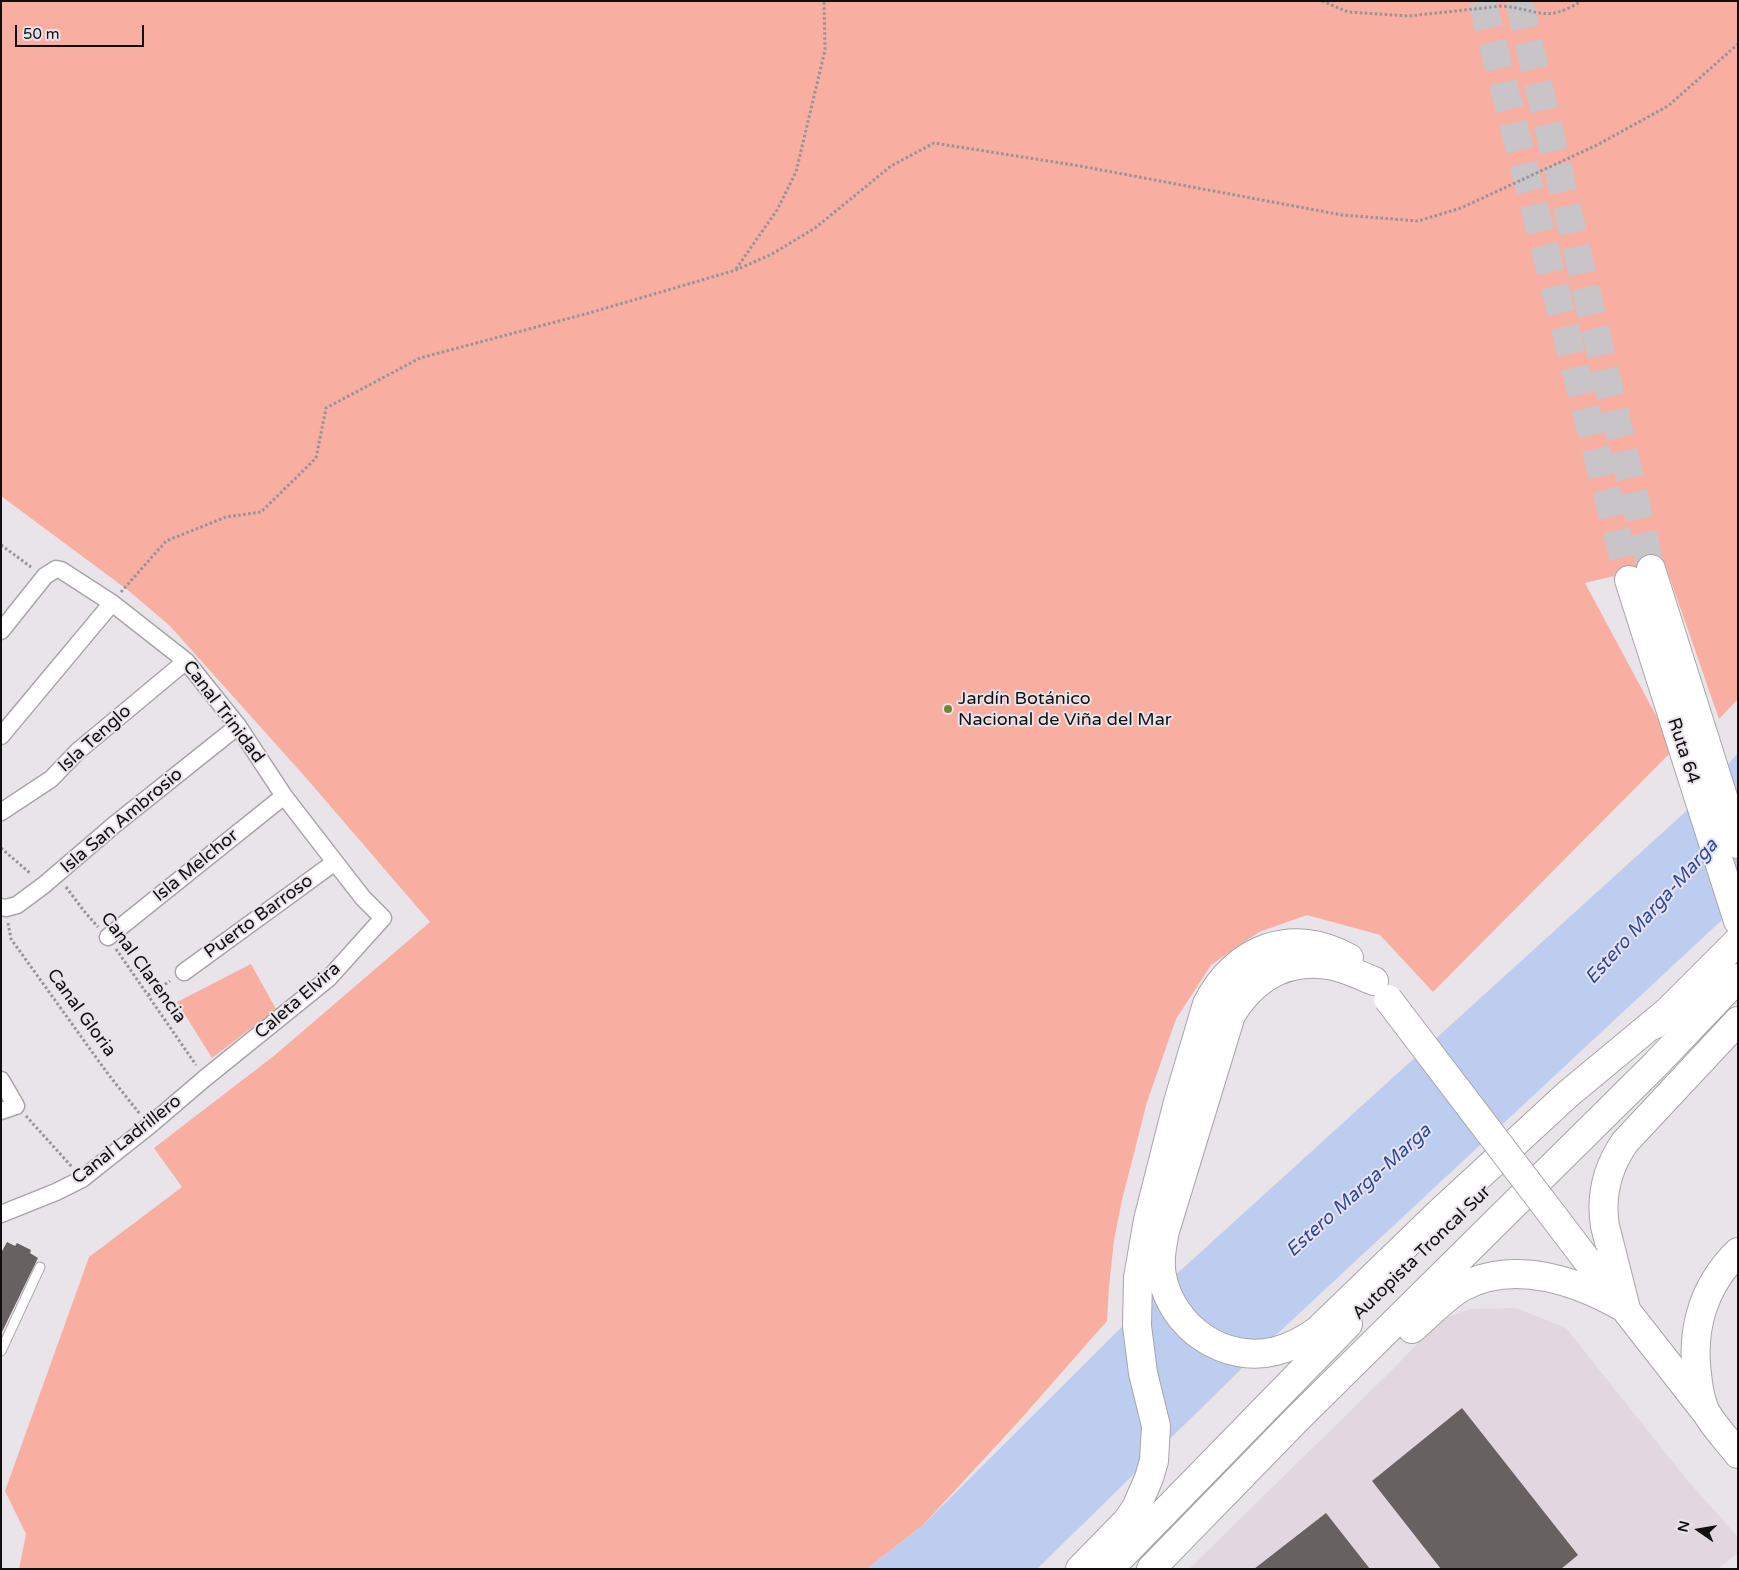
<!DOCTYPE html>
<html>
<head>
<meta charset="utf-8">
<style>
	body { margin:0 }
	#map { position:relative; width:1739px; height:1570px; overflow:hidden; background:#e9e4e9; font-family:"Varela Round",sans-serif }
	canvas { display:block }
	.frame { position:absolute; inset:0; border:2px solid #100f10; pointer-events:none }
	.north { position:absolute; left:1674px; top:1505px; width:50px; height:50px; -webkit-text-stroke:4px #e9e4e9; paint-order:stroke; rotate:283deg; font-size:14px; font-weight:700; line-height:20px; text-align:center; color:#100f10 }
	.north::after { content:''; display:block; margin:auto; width:18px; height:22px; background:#100f10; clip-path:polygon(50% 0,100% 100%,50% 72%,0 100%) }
	.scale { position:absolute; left:15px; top:25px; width:129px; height:22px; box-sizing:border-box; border:2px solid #100f10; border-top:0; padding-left:6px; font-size:15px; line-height:18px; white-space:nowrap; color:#100f10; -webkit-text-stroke:4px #e9e4e9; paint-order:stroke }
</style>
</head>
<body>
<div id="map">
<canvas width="1739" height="1570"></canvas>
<div class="frame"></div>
<div class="north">N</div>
<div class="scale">50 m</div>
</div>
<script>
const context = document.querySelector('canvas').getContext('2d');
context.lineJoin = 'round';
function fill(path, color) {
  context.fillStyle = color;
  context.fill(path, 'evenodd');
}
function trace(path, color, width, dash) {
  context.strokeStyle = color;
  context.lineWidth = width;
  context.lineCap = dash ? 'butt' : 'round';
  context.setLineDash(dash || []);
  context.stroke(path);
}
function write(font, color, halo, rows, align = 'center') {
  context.font = font + ' "Varela Round",sans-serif';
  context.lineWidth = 4;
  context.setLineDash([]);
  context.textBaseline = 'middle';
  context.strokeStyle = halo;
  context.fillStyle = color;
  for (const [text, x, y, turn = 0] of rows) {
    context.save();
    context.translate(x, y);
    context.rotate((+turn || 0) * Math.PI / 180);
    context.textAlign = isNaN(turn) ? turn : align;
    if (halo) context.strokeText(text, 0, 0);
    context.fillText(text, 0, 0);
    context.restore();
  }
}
fill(new Path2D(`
	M1516 1308 1566 1328 1688 1481 1738 1537V1553L1718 1569H1189L1395 1367 1440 1320 1470 1309Z`), '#e2d7e1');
fill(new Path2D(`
	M1 1H1738V699L1719 719 1665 564 1585 583 1674 749 1433 992 1380 935 1307 915 1259 932 1211 965 1176 1019 1147 1102 1122 1200 1114 1240 1109 1287 1107 1321 1019 1421 923 1525 867 1569H19L26 1534 5 1491 89 1257 182 1187 154 1148 275 1055 430 922 307 779 170 626 129 591 1 496Z
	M251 964 276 1009 212 1058 177 1002Z`), '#f9aea2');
fill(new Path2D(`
	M1738 753V905L1275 1336 1037 1569H867L923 1525 1159 1290 1694 804Z`), '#bdcdf0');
fill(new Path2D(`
	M7 1242 15 1246 17 1243 31 1250 30 1253 38 1258 1 1334V1253Z
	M1462 1408 1578 1555 1561 1569H1441L1372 1481Z
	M1326 1513 1370 1569H1254Z`), '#676162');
trace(new Path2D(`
	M1482 1 1629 580
	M1519 1 1651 569`), '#c8c4c8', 28, [28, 14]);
const service = new Path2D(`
	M1 1351 40 1267`);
const minor = new Path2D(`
	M1 631 45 576 56 569 61 570 112 603 186 661 238 726 284 796 335 862 363 898 383 918 329 978 204 1079 149 1126 82 1179 56 1192 1 1214
	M1 736 112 603
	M1 812 51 779 78 751 186 661
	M1 907 6 908 17 905 44 885 114 825 238 726
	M108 937 284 796
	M184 972 335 862
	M1 1080 16 1106 1 1111`);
const trunk = new Path2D(`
	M1651 569 1738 844
	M1629 580 1738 921
	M1738 1252C1704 1285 1691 1328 1697 1374 1698 1385 1700 1397 1704 1408 1709 1421 1729 1442 1738 1454`);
const motorway = new Path2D(`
	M1374 981C1361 976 1348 969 1334 966 1289 957 1254 977 1231 1015L1165 1231C1162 1246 1159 1261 1162 1276 1172 1328 1225 1364 1276 1351 1292 1347 1304 1340 1317 1331L1438 1214 1568 1094 1668 1011
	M1654 1025 1738 941
	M1586 1259 1704 1410
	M1626 1309 1605 1226C1600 1195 1607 1168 1625 1142L1738 1021
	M1412 1329C1428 1315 1444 1298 1462 1287 1515 1259 1578 1281 1626 1309
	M1080 1569 1127 1521 1136 1508 1149 1478 1154 1461 1156 1426 1143 1373 1137 1326 1138 1278 1148 1220 1178 1102 1207 1004C1235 948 1293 926 1349 958
	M1109 1569 1348 1324
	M1151 1569 1297 1419 1654 1066 1738 978`);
trace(service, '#a9a4a9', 11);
trace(minor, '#a9a4a9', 19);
trace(trunk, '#a9a4a9', 30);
trace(motorway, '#a9a4a9', 30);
trace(new Path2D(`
	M1322 1 1348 12 1409 16 1502 6C1537 9 1546 24 1581 1
	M736 269 777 210 796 172 825 50 824 1
	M1 545 31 567
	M121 592 166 541 226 517 261 512 316 458 326 408 420 358 589 313 736 270 772 254 815 228 891 166 934 143 1080 166 1342 215 1418 221 1461 208 1597 145 1668 106 1738 44
	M1 848 31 874
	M66 887 84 911 98 927
	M8 923 11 939 108 1074 140 1114
	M116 949 196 1065
	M148 995 170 981
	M26 1116 72 1167`), '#969396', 3, [2.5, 2.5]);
trace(service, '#fff', 9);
trace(minor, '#fff', 16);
trace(trunk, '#fff', 28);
trace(motorway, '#fff', 28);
const motorwayBridge = new Path2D(`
	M1388 999 1586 1259`);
trace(motorwayBridge, '#a9a4a9', 30, []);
trace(motorwayBridge, '#fff', 28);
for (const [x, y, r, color] of [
	[948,709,5,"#738636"]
]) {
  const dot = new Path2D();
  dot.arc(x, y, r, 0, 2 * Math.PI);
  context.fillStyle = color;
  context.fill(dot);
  trace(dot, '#e9e4e9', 2);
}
write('18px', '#100f10', '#e9e4e9', [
	["Jardín Botánico",958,699],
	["Nacional de Viña del Mar",958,720]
], 'left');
write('18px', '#100f10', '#e9e4e9', [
	["Canal Trinidad",223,712,53],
	["Isla Tenglo",95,739,-42],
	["Ruta 64",1683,751,72],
	["Isla San Ambrosio",122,821,-40],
	["Isla Melchor",196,866,-39],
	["Puerto Barroso",259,917,-36],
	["Canal Clarencia",143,968,54],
	["Caleta Elvira",298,1001,-41],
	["Canal Gloria",81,1013,54],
	["Canal Ladrillero",127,1140,-38],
	["Autopista Troncal Sur",1422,1253,-44]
]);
write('italic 19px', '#2948a8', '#e9e4e9', [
	["Estero Marga-Marga",1652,912,-48],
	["Estero Marga-Marga",1359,1191,-42]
]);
</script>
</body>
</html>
